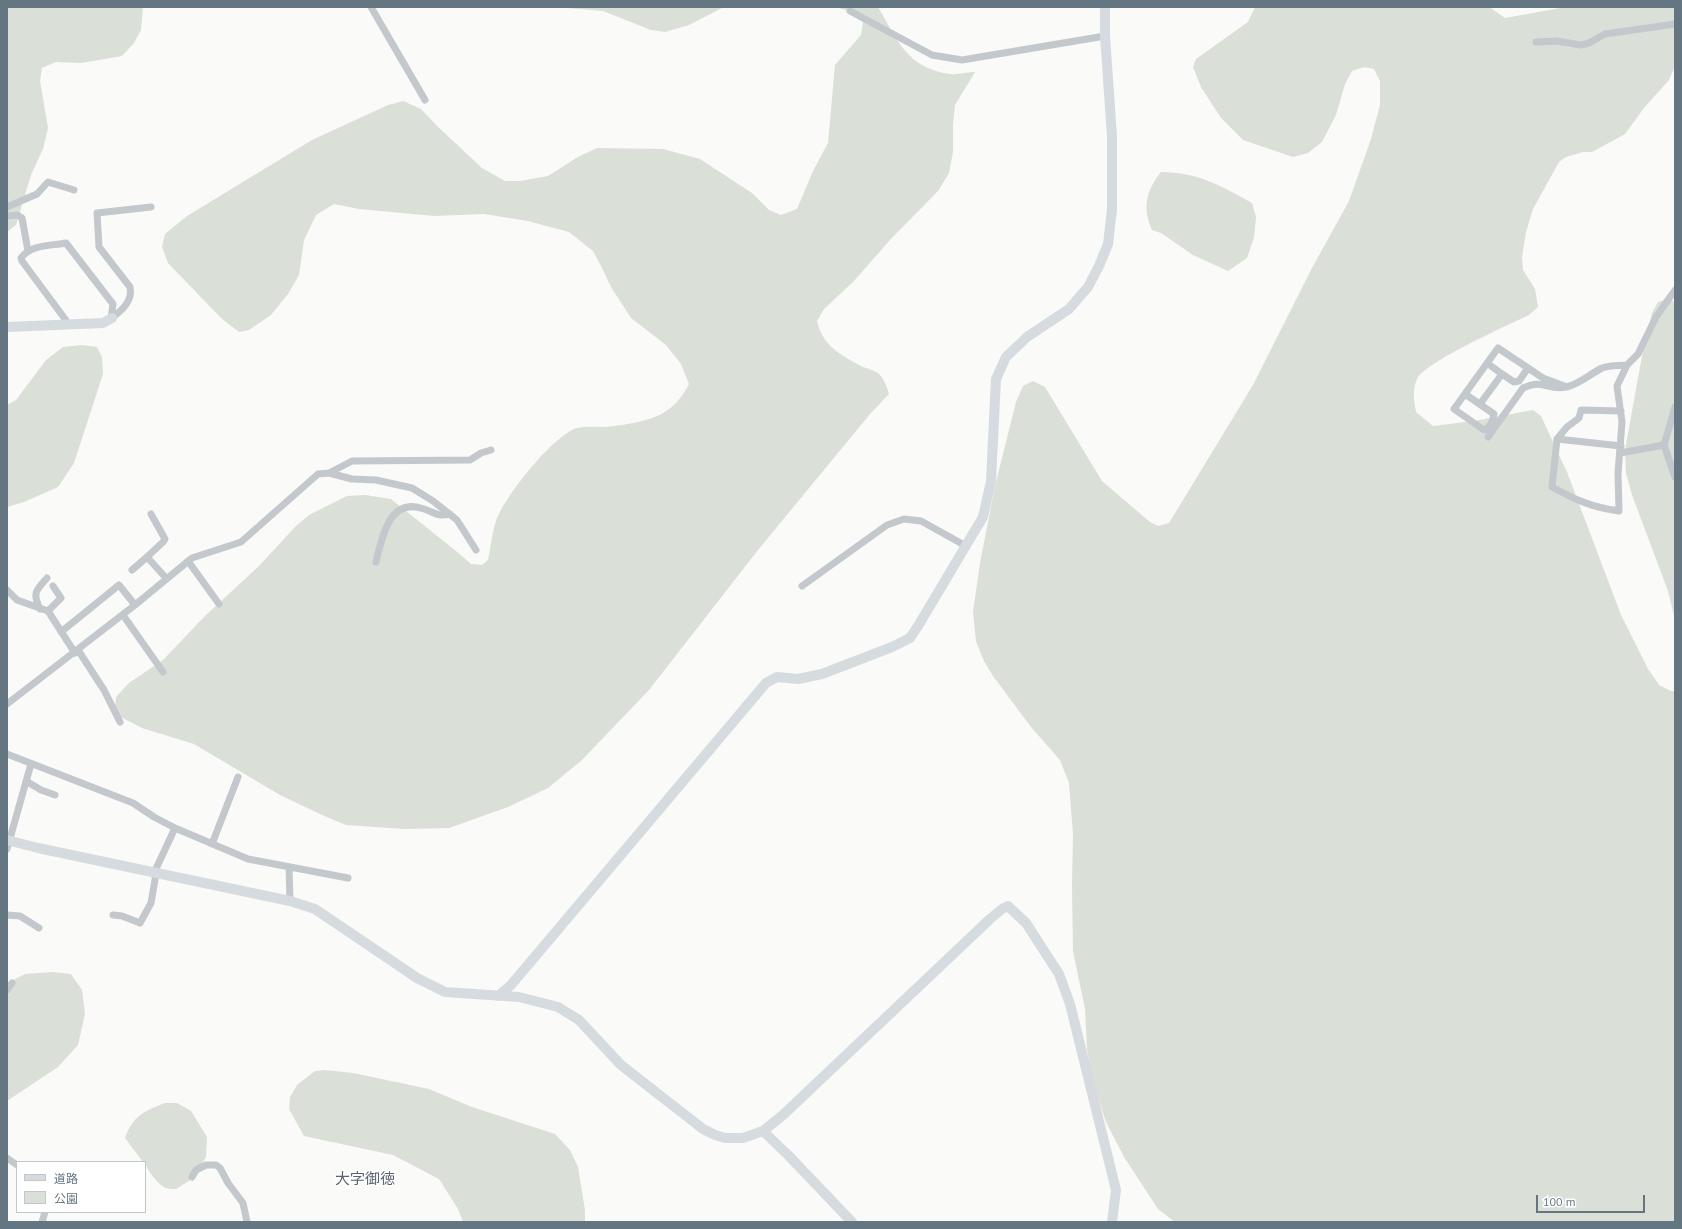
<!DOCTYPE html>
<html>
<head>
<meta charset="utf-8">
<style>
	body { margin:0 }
	#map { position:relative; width:1682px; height:1229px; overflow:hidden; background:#fafaf8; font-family:"PT Sans","Noto Sans JP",sans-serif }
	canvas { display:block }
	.frame { position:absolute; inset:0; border:8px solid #657683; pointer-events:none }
	.legend { position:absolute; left:16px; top:1161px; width:130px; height:52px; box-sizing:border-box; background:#fff; border:1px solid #c1c8cd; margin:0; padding:5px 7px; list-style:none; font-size:12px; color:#657683 }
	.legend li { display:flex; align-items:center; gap:8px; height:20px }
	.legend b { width:20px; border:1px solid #c1c8cd }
	.scale { position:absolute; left:1536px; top:1195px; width:109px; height:18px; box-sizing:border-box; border:2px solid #657683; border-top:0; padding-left:5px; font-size:12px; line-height:14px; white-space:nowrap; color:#657683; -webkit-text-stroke:3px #fff; paint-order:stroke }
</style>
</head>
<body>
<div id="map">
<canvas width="1682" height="1229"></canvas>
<div class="frame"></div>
<ul class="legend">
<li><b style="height:5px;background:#d6dbdf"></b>道路</li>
<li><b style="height:11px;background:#dadfd7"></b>公園</li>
</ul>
<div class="scale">100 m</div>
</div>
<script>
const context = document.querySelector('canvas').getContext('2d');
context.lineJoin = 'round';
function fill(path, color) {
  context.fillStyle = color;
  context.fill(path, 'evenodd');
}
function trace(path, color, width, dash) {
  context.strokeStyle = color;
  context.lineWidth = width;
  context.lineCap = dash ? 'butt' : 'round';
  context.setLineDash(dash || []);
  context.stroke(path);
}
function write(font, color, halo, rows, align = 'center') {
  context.font = font + ' "PT Sans","Noto Sans JP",sans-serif';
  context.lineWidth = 4;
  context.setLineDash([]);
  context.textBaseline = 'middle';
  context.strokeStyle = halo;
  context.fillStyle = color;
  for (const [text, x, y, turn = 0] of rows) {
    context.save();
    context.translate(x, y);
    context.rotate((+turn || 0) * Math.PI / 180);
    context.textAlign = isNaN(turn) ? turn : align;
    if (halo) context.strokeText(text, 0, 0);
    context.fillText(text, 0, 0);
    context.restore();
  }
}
fill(new Path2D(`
	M7 7H143L141 30 134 43 122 56 81 63 56 62 42 68 40 81 48 128 43 149 31 175 16 225 7 232Z
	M556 7H724L689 25 665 32 651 30 603 11Z
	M836 7H878C898 41 907 68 950 74 958 75 968 72 975 72L955 105 953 124V152L949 173 938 191 890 240 853 282 824 309 817 321C823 347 841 355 863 367 869 369 876 371 880 375 885 381 887 387 889 394L870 414 758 550 649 690 582 760 548 788 508 807 449 828 404 829 346 825 322 815 280 795 194 744 142 728 119 716 115 708 116 697 129 683 163 660 205 616 259 566 296 526 309 515 347 496 365 495 391 499 456 551 471 564 482 565 488 560C491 547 492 533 496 521 505 496 550 440 574 429 582 426 595 427 604 427 619 426 651 421 663 413 675 406 683 396 689 384L681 364 666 345 631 318 611 287 601 266 593 251 569 232 528 221 484 214 434 216 359 209 334 204 316 215 304 240 299 275 288 294 271 315 249 330 239 332 221 318 168 263 162 247 165 234 187 216 312 140 388 105 403 101 421 109 437 126 482 168 505 181H520L548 176 578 157 597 148 663 149 700 159 752 193 769 210 781 215 797 209 813 171 828 143 835 65 861 35 863 23 855 13Z
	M1255 7H1489L1505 18 1566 7H1675V66L1669 80 1644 108 1625 134 1592 152H1583L1566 157 1559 162 1533 209 1526 232 1522 257 1523 270 1535 289 1538 307 1529 315C1508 325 1425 362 1417 379 1412 391 1414 400 1416 412L1433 426 1474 421 1533 410 1541 416 1567 472 1621 615 1648 669 1659 685 1671 691H1675V1222H1175L1158 1209 1124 1157 1106 1122 1093 1082 1087 1049 1085 1009 1073 951 1072 886 1073 834 1069 783 1060 760 1031 727 993 676 984 661 976 641 973 612 980 563 995 486 1016 402 1023 386 1033 381 1045 387 1102 481 1150 522 1158 526 1169 523 1253 385 1312 268 1349 201 1371 139 1380 105V81L1374 69 1364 67 1352 71 1345 84 1336 115 1322 142 1308 153 1293 157 1243 140 1221 118 1201 87 1193 67 1196 59 1248 22Z
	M1161 172C1198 172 1221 186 1252 203L1256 217 1254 237 1247 258 1228 271 1193 255 1161 233 1152 230C1142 207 1146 191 1161 172Z
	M1668 299 1675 302V620L1668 591 1632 495 1626 473 1625 450 1642 356 1652 313 1658 302Z
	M82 345 97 347 102 357 103 374 74 463 58 487 24 502 7 507V405L16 400 46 360 63 347Z
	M53 972 71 974 82 990 85 1014 78 1045 58 1067 7 1101V983L25 974Z
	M325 1070 353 1073 429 1089 472 1107 555 1134 570 1150 578 1167 585 1210V1222H463L458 1209 439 1179 393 1155 304 1136 289 1109 290 1097 297 1085 315 1071Z
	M165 1103H177L191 1111 207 1137 206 1157 192 1179 176 1189C173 1189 169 1189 166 1188 159 1186 146 1169 145 1162H143L125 1138C133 1116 144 1111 165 1103Z`), '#dadfd7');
trace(new Path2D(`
	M371 7 425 100
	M850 11 932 55 962 60 1105 36
	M1536 42 1556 41 1581 45 1589 43 1605 34 1675 24
	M7 207 37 194 48 182 74 190
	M7 216 17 215 22 218 28 251
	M112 318C122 310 133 301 130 287L99 247 97 213 151 207
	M68 323 22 261 21 258C31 244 51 246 66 243L113 304 111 319
	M1502 374 1514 382 1519 381 1528 368
	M1465 394 1494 414C1493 421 1490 428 1484 430L1454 409 1498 348 1543 378 1567 387
	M1480 404 1502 374 1487 363
	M1675 407 1664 445 1675 477
	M1621 411 1581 410 1579 418 1567 427 1557 439 1552 487C1576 500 1591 507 1619 511L1618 473 1622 422 1617 386 1627 365 1638 354 1656 317 1675 290
	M1488 437 1523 388C1544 378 1547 391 1566 387 1578 385 1590 374 1602 368 1610 365 1619 366 1627 365
	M1557 439 1621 446
	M1620 453 1664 445
	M329 473 352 461 470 460 481 453 491 450
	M151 514 165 539 163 542 147 557 166 578
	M188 561 219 604
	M376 562C382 538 389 496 424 509 436 513 437 517 450 514
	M132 570 147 557
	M802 586 887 525 904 519 921 521 966 546
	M7 590 17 600 48 611 75 653
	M40 609C32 593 36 590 47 578
	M48 611 61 598 53 586
	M123 615 163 672
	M61 632 119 585 135 605
	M78 650 104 690 120 722
	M7 704 135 605 192 558 241 542 318 474 329 473 352 479 376 480 412 488 433 501 457 520 476 550
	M7 754 133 803 154 817 175 828 248 859 348 878
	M26 781 41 790 55 795
	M212 844 238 777
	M7 849 31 764
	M289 867 290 901
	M154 873 175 828
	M7 915 20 916 39 928
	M113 915 122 916 140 923 151 903 156 874
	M7 990 12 983
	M7 1158 17 1165
	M192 1177 196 1170 206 1165H216L220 1168 228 1183 243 1203 247 1222
	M42 1222 45 1212`), '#c3c8cc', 7);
trace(new Path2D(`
	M7 327 103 323 112 318
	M7 840 38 848 290 901 315 909 417 978 445 992 519 997 558 1007 579 1020 621 1065 703 1129 715 1135 725 1138H743L763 1131 783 1115 990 919 1002 909 1008 906 1026 923 1059 974 1070 1004 1116 1190 1112 1222
	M498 996 511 985 766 683 777 677 798 679 822 674 892 647 910 638 918 626 983 517 991 481 996 379 1006 357 1027 337 1069 309 1088 287 1099 266 1108 244 1112 209V137L1105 36V7
	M763 1131 788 1155 852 1222`), '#d6dbdf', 10);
write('15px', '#57646e', '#fff', [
	["大字御徳",365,1180]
]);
</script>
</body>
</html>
